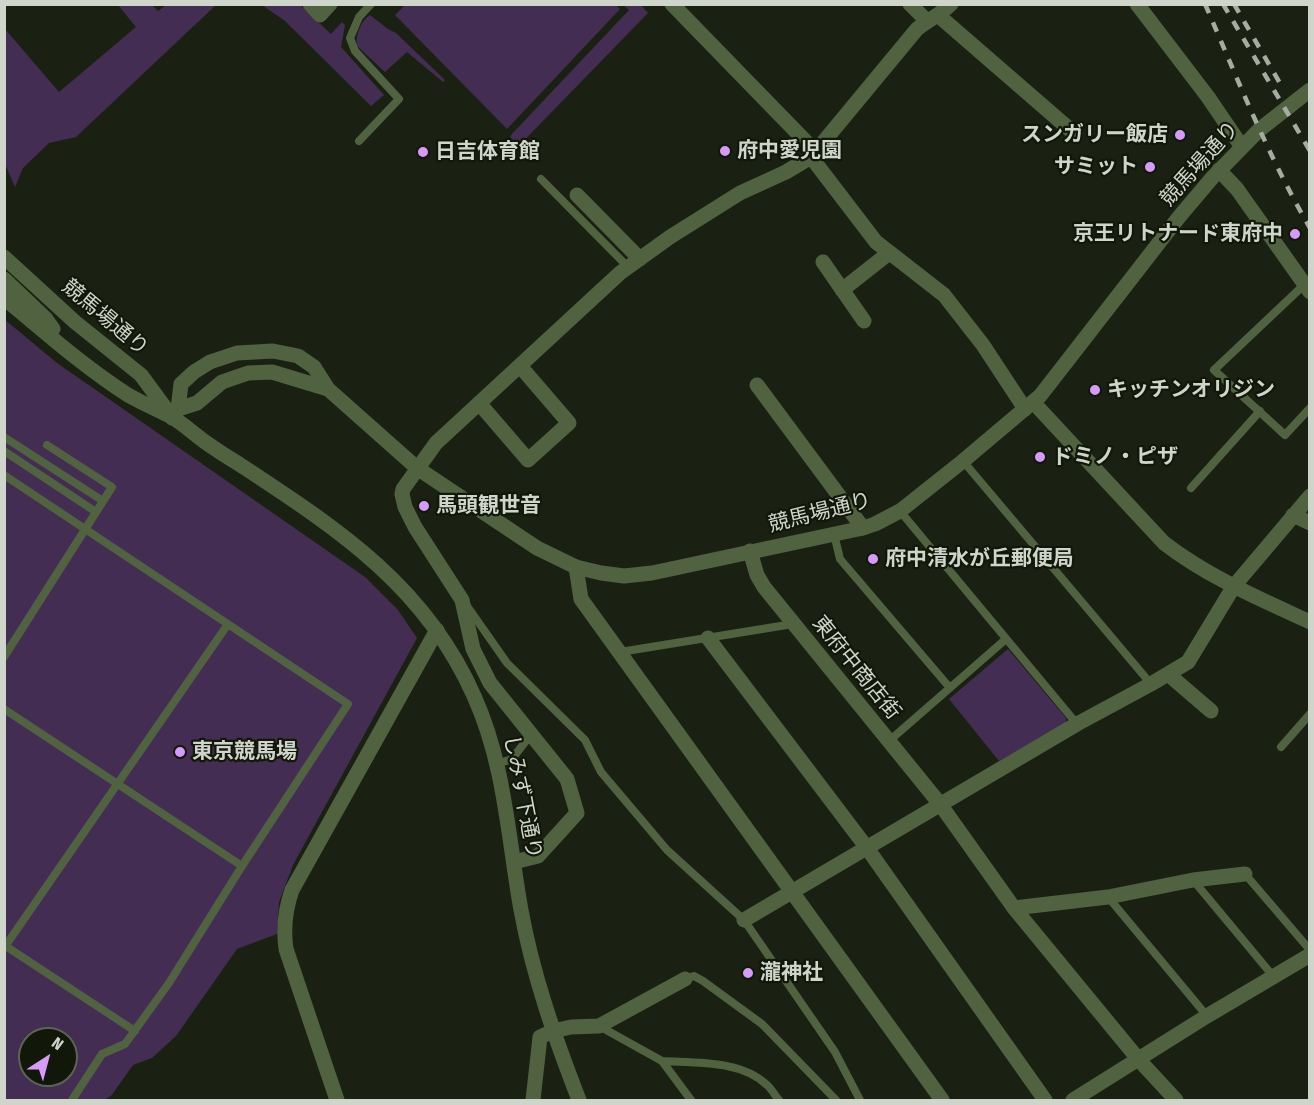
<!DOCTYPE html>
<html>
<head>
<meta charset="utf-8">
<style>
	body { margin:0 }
	#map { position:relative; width:1314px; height:1105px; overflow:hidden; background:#1a2112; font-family:"Fira Sans Condensed",sans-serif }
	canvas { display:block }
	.frame { position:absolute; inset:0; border:6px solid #cfd5cb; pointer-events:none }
	.north { position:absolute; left:18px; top:1027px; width:60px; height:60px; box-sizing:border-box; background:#111809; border:2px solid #5d6457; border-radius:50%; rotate:36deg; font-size:16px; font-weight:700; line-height:24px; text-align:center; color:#cfd5cb }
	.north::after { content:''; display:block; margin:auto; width:21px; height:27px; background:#d59bfa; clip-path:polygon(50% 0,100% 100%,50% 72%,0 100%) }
</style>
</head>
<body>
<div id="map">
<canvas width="1314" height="1105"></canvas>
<div class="frame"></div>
<div class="north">N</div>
</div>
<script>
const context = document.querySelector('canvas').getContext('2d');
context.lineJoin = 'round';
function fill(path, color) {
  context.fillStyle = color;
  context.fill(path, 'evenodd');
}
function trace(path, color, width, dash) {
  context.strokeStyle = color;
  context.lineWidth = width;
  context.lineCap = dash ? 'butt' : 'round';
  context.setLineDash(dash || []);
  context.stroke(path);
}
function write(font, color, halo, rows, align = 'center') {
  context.font = font + ' "Fira Sans Condensed","Noto Sans JP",sans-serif';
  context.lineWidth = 4.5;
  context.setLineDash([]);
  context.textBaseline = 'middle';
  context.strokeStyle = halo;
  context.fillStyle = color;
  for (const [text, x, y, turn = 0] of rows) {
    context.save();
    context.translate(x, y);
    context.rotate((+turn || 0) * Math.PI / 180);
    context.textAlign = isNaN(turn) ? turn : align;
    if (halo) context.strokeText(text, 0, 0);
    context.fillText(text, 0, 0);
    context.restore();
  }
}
fill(new Path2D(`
	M406 4H615L620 9 507 129 395 15Z
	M118 5H152L158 11 166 5H216L76 137 49 143 23 168 15 187 5 164V29L59 92 136 27Z
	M262 5H300L331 34 342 22 345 25 341 47 384 95 371 106 285 21Z
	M623 5H641L648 13 506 159 501 152 509 142 511 135 629 10Z
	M370 15 388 29 396 33 445 80 443 82 407 52 385 72 357 46C355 35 361 21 370 15Z
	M4 319 57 363 365 577 398 610 417 638 293 865 279 902 277 934 237 949 176 1036 152 1058 133 1065 111 1096 104 1100H5ZM30 1039H66V1075H30Z
	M1008 649 1066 718V723L999 761 949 699Z`), '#442d52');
trace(new Path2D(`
	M359 141 399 99 355 51 350 38 359 17 371 4
	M541 179 628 267
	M1305 284 1214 370 1285 435 1310 408
	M4 437 103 501
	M4 451 96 512
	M963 461 1151 684
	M4 475 348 704 242 866 169 983 125 1044 102 1054 72 1100
	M1191 488 1260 411
	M900 511 1077 724
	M834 534 840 559 950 688
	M467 606 507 663 585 740 601 772 667 850 744 920 835 1052 860 1100
	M620 652 793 624
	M4 657 112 487 47 445
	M4 709 242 866
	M889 741 1006 639
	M1281 747 1310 714
	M497 764 512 759 532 733
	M1245 874 1310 950
	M1193 880 1273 976
	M1108 897 1207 1016
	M4 945 135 1031
	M4 948 228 624
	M685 979 694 976 703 981 762 1024 836 1100
	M599 1026 662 1061 691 1100
	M662 1061C696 1063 741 1060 767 1085 772 1089 775 1096 779 1100`), '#50623f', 8);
trace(new Path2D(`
	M310 4 320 15 330 4
	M672 4 816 152
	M910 4 927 21
	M1137 4 1208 97 1242 147
	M939 16 1075 134
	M811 157 876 242 944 295 983 345 1025 409
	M1219 170 1237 189 1310 292
	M577 195 640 259
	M823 262 864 321
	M842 290 889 253
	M757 385 863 528
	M1033 402 1164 543C1208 577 1260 599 1310 622
	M479 403 528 460 569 423 520 366
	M1293 515 1310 523
	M750 551 757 575 764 587 940 804 1014 908 1139 1060 1176 1100
	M576 567 581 599 942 1100
	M708 638 867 848 1045 1100
	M1168 674 1211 711
	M514 862 538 856 577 813 567 779 490 683 473 649 462 600 415 527 405 507 402 494 403 489 436 443 620 273 670 237 740 193 786 172 811 157 917 29C928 20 940 15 951 4
	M1014 908 1108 897 1193 880 1245 874
	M744 920 1077 724 1151 684 1188 662 1234 586 1310 496
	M337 1100 286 949C283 928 285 910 292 890L437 630
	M533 1100 540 1037 553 1031 571 1027 599 1026 685 979
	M1073 1100 1207 1016 1310 955`), '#50623f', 15);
trace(new Path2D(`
	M4 257 75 322 141 375 169 413
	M4 279 46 319 53 329
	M4 298C44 331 84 367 128 395 142 403 156 409 170 416 184 424 195 435 208 444 218 451 229 458 239 464 336 528 425 585 474 696 505 764 508 838 521 910 533 976 555 1038 579 1100
	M178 409 197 403 222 382 248 373 272 372 328 389
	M172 418 178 409 181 384 194 372 210 362 237 353 273 351 298 356 314 367 328 389 417 468 537 548 576 567 601 573 624 576 652 573 863 528 875 524 900 511 963 461 1040 396 1179 217 1212 178 1259 130 1310 90`), '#50623f', 15);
trace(new Path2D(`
	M1205 4C1238 80 1268 156 1310 228
	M1223 4 1310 151
	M1234 4 1281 85`), '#a6aca1', 4.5, [10, 10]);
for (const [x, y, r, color] of [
	[1180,135,6,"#d59bfa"],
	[725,151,6,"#d59bfa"],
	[423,152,6,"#d59bfa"],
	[1150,167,6,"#d59bfa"],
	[1295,234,6,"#d59bfa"],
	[1095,390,6,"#d59bfa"],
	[1040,457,6,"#d59bfa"],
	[424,506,6,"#d59bfa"],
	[873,559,6,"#d59bfa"],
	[180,752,6,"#d59bfa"],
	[748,973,6,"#d59bfa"]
]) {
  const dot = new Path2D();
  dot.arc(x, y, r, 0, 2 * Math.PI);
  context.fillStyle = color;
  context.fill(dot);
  trace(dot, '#111809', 2);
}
write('bold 21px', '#cfd5cb', '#111809', [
	["スンガリー飯店",1168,135,"right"],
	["府中愛児園",737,151],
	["日吉体育館",435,152],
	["サミット",1138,167,"right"],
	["京王リトナード東府中",1283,234,"right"],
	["キッチンオリジン",1107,390],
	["ドミノ・ピザ",1052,457],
	["馬頭観世音",436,506],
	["府中清水が丘郵便局",885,559],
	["東京競馬場",192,752],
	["瀧神社",760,973]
], 'left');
write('21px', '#cfd5cb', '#111809', [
	["競馬場通り",1200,164,-48],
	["競馬場通り",105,318,40],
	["競馬場通り",820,513,-14],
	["東府中商店街",856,668,51],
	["しみず下通り",522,797,79]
]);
</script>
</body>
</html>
